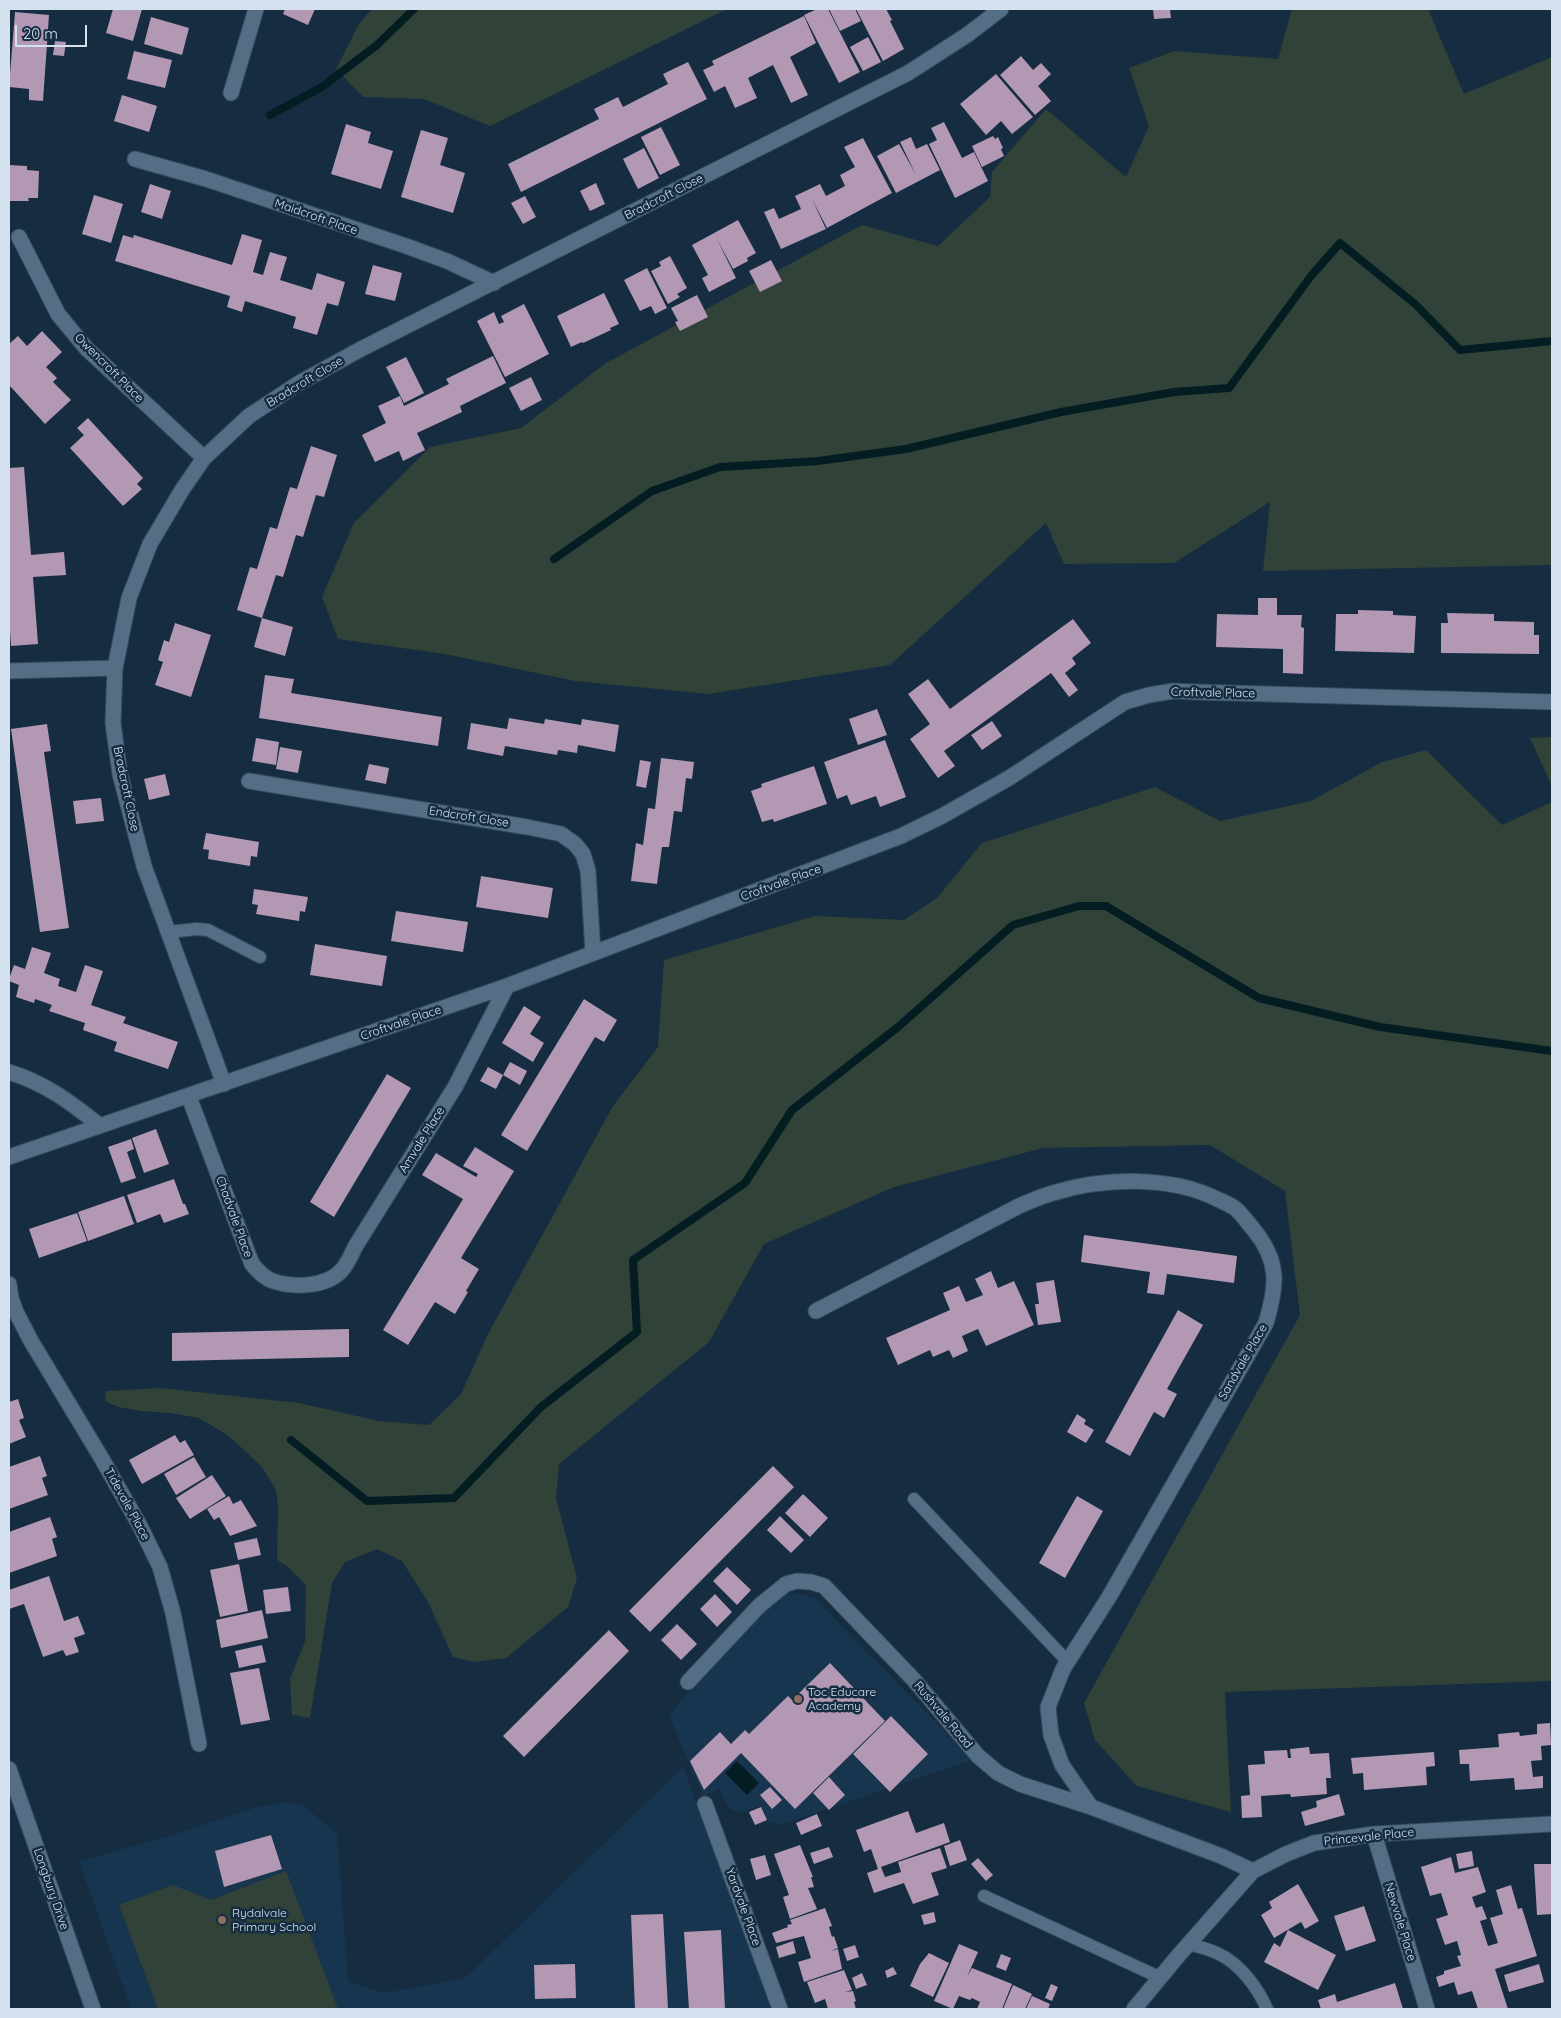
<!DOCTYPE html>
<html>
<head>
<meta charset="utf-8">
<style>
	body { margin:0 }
	#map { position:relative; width:1561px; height:2018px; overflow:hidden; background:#152c41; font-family:Quicksand,sans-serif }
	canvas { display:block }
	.frame { position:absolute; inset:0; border:10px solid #d4e2f0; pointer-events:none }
	.scale { position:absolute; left:15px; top:25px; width:72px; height:22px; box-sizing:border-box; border:2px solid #d4e2f0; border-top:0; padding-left:6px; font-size:15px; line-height:18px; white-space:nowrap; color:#d4e2f0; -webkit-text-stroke:4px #152c41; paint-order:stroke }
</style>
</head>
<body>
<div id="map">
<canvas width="1561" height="2018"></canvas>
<div class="frame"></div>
<div class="scale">20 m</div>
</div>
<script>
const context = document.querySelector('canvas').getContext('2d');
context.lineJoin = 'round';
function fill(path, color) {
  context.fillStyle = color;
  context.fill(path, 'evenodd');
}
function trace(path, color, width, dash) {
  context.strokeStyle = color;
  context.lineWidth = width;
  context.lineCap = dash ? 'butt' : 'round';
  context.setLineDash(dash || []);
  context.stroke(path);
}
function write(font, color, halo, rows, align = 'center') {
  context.font = font + ' Quicksand,sans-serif';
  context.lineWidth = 5;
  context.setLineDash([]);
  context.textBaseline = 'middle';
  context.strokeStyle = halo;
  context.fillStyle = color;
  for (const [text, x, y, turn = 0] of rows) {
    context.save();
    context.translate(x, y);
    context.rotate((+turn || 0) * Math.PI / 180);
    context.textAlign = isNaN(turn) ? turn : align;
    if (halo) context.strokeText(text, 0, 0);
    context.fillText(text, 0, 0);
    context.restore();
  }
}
fill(new Path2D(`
	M789 1593 803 1594 816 1599 972 1760 780 1825 766 1821 759 1806 739 1813 728 1808 720 1789 703 1796 669 1716 697 1681 776 1600Z
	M683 1767 771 2009H131L79 1861 163 1838 257 1807 286 1802 302 1805 337 1833 348 1982 385 1993 465 1978Z`), '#18354f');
fill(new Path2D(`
	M372 9H727L490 126 424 99 363 97 336 69 359 24Z
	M1292 9H1428L1464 94 1552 57V565L1263 571 1270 502 1174 563 1064 564 1046 523 890 665 709 694 575 681 445 654 338 639 322 597 354 523 430 447 521 428 606 363 862 225 938 246 990 197 992 172 1046 109 1126 177 1149 126 1129 68 1174 51 1278 59Z
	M1552 737V786L1530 738Z
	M1426 750 1502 825 1552 802V1681L1225 1692 1231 1812 1137 1786 1095 1740 1084 1703 1300 1315 1285 1191 1210 1145 1043 1148 894 1187 764 1244 709 1342 559 1464 556 1498 577 1578 568 1607 506 1658 474 1662 453 1657 428 1602 402 1561 377 1549 345 1562 332 1583 310 1718 292 1715 290 1679 305 1641 306 1585 288 1567 277 1560 278 1507 276 1490 262 1467 229 1436 199 1418 169 1413 142 1411 118 1407 105 1401 106 1391 160 1388 299 1403 379 1421 429 1425 461 1394 488 1334 613 1106 658 1047 664 960 815 916 904 920 937 898 982 843 1155 787 1220 821 1311 801 1382 762Z
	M286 1871 338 2009H158L119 1905 173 1885 211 1900Z`), '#314238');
fill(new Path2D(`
	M737 1761 759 1783 747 1795 725 1773Z`), '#031d22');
trace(new Path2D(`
	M270 115 322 87 377 45 414 9
	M554 559 652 491 720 467 818 461 906 449 1061 412 1174 392 1229 388 1311 276 1340 243 1415 304 1460 350 1552 341
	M291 1440 367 1501 454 1498 541 1407 637 1332 633 1260 745 1183 792 1110 898 1027 1013 925 1079 906H1106L1259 998 1380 1027 1552 1051`), '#031d22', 8);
fill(new Path2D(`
	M113 9H142L133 41 106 33Z
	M285 9H315L308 25 283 14Z
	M817 9H828L860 72 839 83 804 15Z
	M829 9H855L861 21 840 31Z
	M856 9H886L892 20 890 21 904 49 883 61Z
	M1153 9H1170L1171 18 1154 19Z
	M15 12 49 15 43 101 29 100V89L9 87Z
	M804 16 816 43 790 57 808 95 791 103 773 65 748 78 757 98 735 108 725 86 714 92 703 70 714 65 712 61Z
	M151 17 189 28 182 55 144 44Z
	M868 37 881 62 863 71 850 47Z
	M55 41 66 42 64 56 53 55Z
	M134 51 172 60 165 88 127 79Z
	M1021 56 1033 70 1041 63 1051 74 1038 86 1051 101 1035 115 1000 75Z
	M688 62 707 99 521 192 508 164 599 119 594 109 618 97 623 107 668 84 663 74Z
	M996 74 1033 117 1012 134 1001 121 986 135 960 104Z
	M122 95 157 106 149 132 114 121Z
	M944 122 962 158 974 152 988 181 955 198 929 144 937 140 931 128Z
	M346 124 371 132 368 143 393 151 381 189 331 174Z
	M661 127 680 165 660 175 641 137Z
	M421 130 448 138 440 165 465 173 453 213 401 197Z
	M993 136 995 139 998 137 1003 148 1001 149 1004 156 982 167 972 146Z
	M911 137 916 149 927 144 940 170 896 193 877 156 899 144 916 175 900 142Z
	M863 138 892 193 827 228 812 199 826 229 781 249 764 212 774 208 779 219 801 209 795 196 820 184 826 196 845 186 840 175 855 167 844 147Z
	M644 148 659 178 638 189 623 159Z
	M9 165 27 166V170L39 171 38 198H28L29 201H9Z
	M596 183 605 204 590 211 580 191Z
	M150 184 171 191 162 219 141 212Z
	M94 195 123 204 111 243 82 234Z
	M525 196 536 217 523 224 511 203Z
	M738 220 756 253 747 258 748 261 733 269 717 239 736 278 709 292 702 278 708 275 692 245Z
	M242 234 262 240 253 272 263 275 270 252 287 257 280 280 312 290 317 273 345 282 338 306 327 303 317 335 293 328 296 317 245 301 242 312 227 307 230 296 115 261 123 235 133 238 134 235 232 265Z
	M670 256 687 288 677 294 680 297 668 304 651 271 661 266 659 262Z
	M771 260 782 281 760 292 749 271Z
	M373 265 402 273 395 301 365 294Z
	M647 268 667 308 655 314 651 306 640 311 624 280Z
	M604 293 619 324 610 328 611 330 583 343 582 342 571 347 557 316Z
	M697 295 708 317 680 331 675 322 678 321 671 308Z
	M524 304 549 354 505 377 477 321 494 312 499 324 504 322 501 316Z
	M42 331 62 352 46 367 57 378 53 382 71 400 45 424 9 385V344L18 336 27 346Z
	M493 356 506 383 460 406 462 412 417 433 425 450 403 461 399 451 375 462 362 435 386 423 378 406 400 396 404 406 449 384 446 379Z
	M406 357 424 393 404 403 386 367Z
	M531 377 542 400 521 411 509 388Z
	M88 418 143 478 137 484 142 489 123 506 70 448 84 435 77 428Z
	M311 446 337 455 324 497 316 495 303 537 296 535 283 577 276 575 262 618 237 610 250 567 257 569 270 527 277 529 290 487 297 489Z
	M24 467 31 555 64 552 66 575 33 577 38 644 11 646 9 616V468Z
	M1258 598H1277V615H1302L1301 627 1304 628 1303 674 1283 673V649L1216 647 1217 614 1258 615Z
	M1358 610 1393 611V615L1416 616 1414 653 1335 651 1336 614H1358Z
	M1447 613 1494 614V621L1534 622V635H1539V654L1441 653V623H1448Z
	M262 618 293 627 285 656 254 647Z
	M1073 619 1091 643 1072 658 1076 664 1065 673 1078 690 1069 697 1051 673 944 751 955 766 938 778 910 739 930 724 908 694 928 679 950 709Z
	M175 623 211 635 191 697 155 685 163 662 158 660 164 640 169 642Z
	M265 675 294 679 291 693 442 717 438 746 259 718Z
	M877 709 887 735 858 745 849 719Z
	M509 718 544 724 545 719 581 725 582 719 619 725 615 752 578 745 577 753 558 750 557 755 505 746 503 756 467 749 471 723 507 729Z
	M992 721 1002 736 982 750 971 735Z
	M47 724 51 751 44 752 69 928 40 932 11 729Z
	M256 738 279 742 276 765 252 761Z
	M885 740 906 797 880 807 876 796 851 805 847 795 837 799 824 762Z
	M280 747 302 751 298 773 276 769Z
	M661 758 694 762 692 779 686 778 682 812 674 811 669 847H662L657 884 631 881 636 843 643 845 648 808 655 809Z
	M640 760 651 762 646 788 636 786Z
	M369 764 389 768 386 784 365 780Z
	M814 766 827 804 774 822 773 819 762 822 751 791 762 787 761 784Z
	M165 774 170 795 149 800 144 779Z
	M101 798 104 821 76 824 73 801Z
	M206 833 259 842 257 857 251 856 250 866 208 859 209 850 203 849Z
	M481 876 553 888 548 918 476 907Z
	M254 889 308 897 305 912 300 911 299 921 256 914 258 905 252 904Z
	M396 911 468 922 463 952 391 941Z
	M315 944 387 956 382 986 310 975Z
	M32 947 51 953 44 973 60 979 58 986 76 992 85 965 103 971 91 1005 126 1017 123 1023 178 1042 168 1069 114 1051 117 1042 83 1030 85 1023 49 1011 52 1005 35 999 34 1003 16 997 19 985 9 981V979L14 965 25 969Z
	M584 999 617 1020 604 1042 595 1037 527 1151 501 1135Z
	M524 1006 541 1017 530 1034 544 1043 533 1062 502 1043Z
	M510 1062 527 1071 520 1085 503 1075Z
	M488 1067 503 1075 496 1089 480 1081Z
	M387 1074 411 1088 334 1217 310 1202Z
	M156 1129 169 1164 144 1173 132 1138Z
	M131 1139 134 1149 127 1152 136 1178 121 1183 108 1147Z
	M475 1147 514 1171 461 1258 479 1269 466 1291 468 1292 455 1314 435 1302 408 1345 383 1330 463 1199 422 1175 436 1153 476 1177 478 1174 463 1166Z
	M174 1179 183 1204H185L189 1214 164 1223 160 1214 137 1223 127 1195Z
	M124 1196 134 1224 88 1241 78 1212Z
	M77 1213 87 1241 39 1258 29 1229Z
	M1084 1235 1237 1256 1234 1283 1167 1274 1164 1295 1147 1293 1150 1272 1081 1262Z
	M991 1271 998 1288 1014 1281 1034 1325 986 1346 978 1329 962 1336 968 1351 953 1358 949 1350 933 1357 930 1350 898 1365 886 1338 950 1310 943 1293 959 1286 966 1302 983 1295 975 1279Z
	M1054 1280 1061 1322 1038 1325 1035 1304H1039L1036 1283Z
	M1178 1310 1203 1325 1167 1389 1177 1394 1164 1418 1154 1412 1130 1456 1105 1442Z
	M349 1329V1357L172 1361V1333Z
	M18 1399 24 1418 19 1420 26 1437 9 1444V1402Z
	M1077 1414 1086 1420 1084 1424 1094 1430 1086 1443 1067 1432Z
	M175 1435 180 1443 185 1440 194 1455 142 1484 129 1460Z
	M40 1456 47 1476 42 1478 48 1495 9 1509V1467Z
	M194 1457 206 1477 176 1495 164 1474Z
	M773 1466 794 1487 650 1632 629 1611Z
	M212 1475 226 1496 190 1519 176 1498Z
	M803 1494 828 1518 810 1537 785 1513Z
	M229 1496 233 1504 241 1500 257 1526 230 1536 219 1517 214 1520 207 1509Z
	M1077 1496 1103 1511 1065 1578 1039 1563Z
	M780 1516 804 1540 791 1553 767 1530Z
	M50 1517 57 1537 52 1539 57 1556 9 1573V1532Z
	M257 1538 261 1555 238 1560 234 1543Z
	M239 1564 248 1611 220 1617 210 1570Z
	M727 1567 751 1590 737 1605 713 1581Z
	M49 1576 64 1621 78 1616 85 1634 74 1638 79 1652 66 1656 63 1650 43 1657 24 1604 9 1609V1590Z
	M288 1587 291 1611 266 1614 263 1590Z
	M715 1594 732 1612 717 1627 700 1609Z
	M262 1610 268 1638 221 1648 216 1620Z
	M677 1624 697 1644 681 1660 661 1640Z
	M609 1630 629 1651 524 1757 503 1736Z
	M262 1645 266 1662 239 1668 235 1651Z
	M830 1663 885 1721 795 1809 741 1753 704 1790 690 1761 720 1732 731 1744 745 1730 749 1734 788 1696 792 1700Z
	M259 1668 270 1720 241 1725 230 1673Z
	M891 1716 928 1754 890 1792 853 1754Z
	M1550 1723 1551 1745 1541 1746 1542 1760 1531 1761 1533 1777 1543 1776V1788L1515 1790 1514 1778 1470 1781 1469 1764H1460L1459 1750 1499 1747 1498 1734 1519 1732 1520 1736 1537 1734V1724Z
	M1309 1747 1310 1754 1329 1753 1331 1778H1326L1327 1794 1291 1797 1290 1794 1261 1796 1262 1817 1242 1818 1241 1796 1250 1795 1248 1765 1265 1764 1264 1751 1287 1750 1288 1758H1291L1290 1749Z
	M1434 1752 1435 1766 1426 1767 1427 1785 1364 1790 1363 1773 1353 1774 1351 1758Z
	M829 1777 845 1795 829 1810 813 1793Z
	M770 1787 782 1800 772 1809 760 1795Z
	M1339 1794 1345 1815 1305 1826 1301 1812 1317 1807 1316 1801Z
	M761 1807 767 1820 755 1825 749 1812Z
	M908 1811 916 1833 944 1823 950 1842 881 1867 885 1877 901 1872 898 1862 940 1848 947 1868 931 1873 939 1895 913 1904 904 1883 874 1893 867 1873 878 1869 871 1849 864 1852 856 1830Z
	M817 1814 822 1826 801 1835 796 1823Z
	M271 1835 282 1869 224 1887 215 1851Z
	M960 1840 967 1860 950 1866 944 1846Z
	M800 1845 813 1877H811L814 1887 808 1888 817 1909 790 1919 783 1897 789 1895 774 1854Z
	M829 1847 833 1857 814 1864 810 1853Z
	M1472 1851 1474 1866 1459 1869 1456 1854Z
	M765 1855 771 1875 756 1880 750 1859Z
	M1451 1857 1455 1873 1478 1867 1486 1892 1472 1897 1476 1908 1482 1906 1487 1919 1480 1921 1488 1946 1498 1943 1490 1918 1503 1914 1496 1890 1511 1885 1518 1909 1522 1908 1537 1956 1495 1969 1508 2009H1478L1472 1991 1458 1995 1454 1982 1439 1987 1436 1977 1444 1974V1971L1461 1966 1457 1956 1461 1955 1457 1941 1445 1945 1436 1919 1448 1915 1441 1893 1430 1896 1421 1867Z
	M978 1858 993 1875 986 1881 971 1864Z
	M1534 1864H1552V1914L1537 1915Z
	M1298 1884 1319 1921 1305 1929 1301 1922 1274 1938 1261 1915 1272 1908 1269 1902Z
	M1364 1906 1376 1941 1346 1951 1334 1916Z
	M825 1908 832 1926 829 1927 832 1937 834 1936 838 1948 831 1951 838 1949 842 1969 804 1982 798 1962 811 1958 804 1936 776 1943 772 1933 788 1927 787 1925 792 1924 790 1920Z
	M934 1912 936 1922 924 1925 921 1915Z
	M663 1914 668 2009H635L631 1915Z
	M721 1930 725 2009H689L684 1932Z
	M1288 1930 1336 1955 1318 1990 1264 1962 1274 1943 1280 1947Z
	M793 1941 796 1953 779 1958 776 1947Z
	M959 1944 978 1952 967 1977 972 1968 1012 1984 1002 2009H977L980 2002 972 1998 970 2000 959 1996 953 2009 934 2001Z
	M855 1945 859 1957 847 1961 843 1949Z
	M929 1953 949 1963 933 1997 910 1986 920 1964Z
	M1001 1954 1011 1958 1006 1971 996 1967Z
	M575 1964 576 1998 535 1999 534 1965Z
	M1539 1964 1544 1982 1509 1992 1504 1975Z
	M893 1967 897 1974 887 1978 885 1971Z
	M844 1970 852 1990 845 1992 853 1991 856 2001 854 2002 856 2009H828L825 1999 815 2003 807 1982Z
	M862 1973 867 1985 856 1989 852 1978Z
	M1395 1983 1403 2009H1321L1318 2000 1335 1994 1337 2002Z
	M1051 1984 1058 1987 1052 2001 1045 1998Z
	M1013 1985 1032 1994 1025 2009H1003Z
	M1032 1996 1050 2004 1048 2009H1026Z`), '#b298b3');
const service = new Path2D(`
	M168 932 197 929 208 930 260 957
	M914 1499 1068 1662
	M984 1896 1161 1978
	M1189 1944C1199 1947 1209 1949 1219 1954 1240 1964 1258 1988 1267 2009`);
const minor = new Path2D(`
	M231 93 256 9
	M135 159 206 179 406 246 447 261 494 283
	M19 237 58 314 86 348 204 458
	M9 671 115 668
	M249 781 527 827 561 834 575 844 583 854 588 871 593 953
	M9 1072C45 1083 70 1102 99 1125
	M224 1084 144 866 120 774 113 723 115 668 129 598 150 544 182 490 204 458 249 416 299 383 361 349 908 73 967 35 1001 9
	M189 1097 252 1264C258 1271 264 1278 273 1281 293 1288 326 1287 341 1271 347 1265 351 1256 355 1247L455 1087 507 986
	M9 1157 507 986 901 836 942 816 1009 778 1125 702 1149 695 1173 691 1196 692 1552 702
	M9 1284 11 1298 16 1312 31 1341 102 1459 140 1526 160 1567 173 1613 199 1744
	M816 1311 1021 1205C1031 1201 1042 1196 1053 1193 1103 1178 1169 1175 1217 1199 1223 1202 1232 1205 1237 1210 1243 1216 1249 1224 1254 1230 1280 1262 1277 1286 1266 1323L1109 1597 1063 1669 1048 1707 1051 1735 1062 1765 1091 1807
	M688 1682 759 1606 786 1584 797 1581 811 1582 824 1586 914 1680 978 1756 998 1773 1020 1784 1091 1807 1221 1856 1253 1871
	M705 1804 780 2009
	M1374 1834 1427 2009
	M1134 2009 1178 1956 1253 1871 1286 1854 1314 1843 1374 1834 1552 1824`);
const tertiary = new Path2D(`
	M9 1769 93 2009`);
trace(service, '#374a5b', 14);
trace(minor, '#374a5b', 17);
trace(tertiary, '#374a5b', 17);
trace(service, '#546e86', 12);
trace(minor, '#546e86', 15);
trace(tertiary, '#546e86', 15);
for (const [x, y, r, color] of [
	[798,1699,5,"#8d6e63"],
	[222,1920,5,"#8d6e63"]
]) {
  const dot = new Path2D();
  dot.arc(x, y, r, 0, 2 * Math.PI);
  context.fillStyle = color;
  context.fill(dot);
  trace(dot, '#152c41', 2);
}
write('12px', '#d4e2f0', '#152c41', [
	["Bradcroft Close",664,197,-27],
	["Maidcroft Place",316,217,19],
	["Owencroft Place",109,368,45],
	["Bradcroft Close",305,382,-31],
	["Croftvale Place",1213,693,1],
	["Bradcroft Close",126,789,78],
	["Endcroft Close",469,817,9],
	["Croftvale Place",781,883,-20],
	["Croftvale Place",401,1023,-19],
	["Amvale Place",422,1140,-58],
	["Chadvale Place",234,1217,70],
	["Sandvale Place",1243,1362,-60],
	["Tidevale Place",127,1504,61],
	["Rushvale Road",943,1715,50],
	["Princevale Place",1369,1837,-6],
	["Longbury Drive",51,1889,71],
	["Yardvale Place",743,1907,70],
	["Newvale Place",1400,1922,73]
]);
write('12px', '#d4e2f0', '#152c41', [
	["Toc Educare",808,1692],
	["Academy",808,1706],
	["Rydalvale",232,1913],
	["Primary School",232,1927]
], 'left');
</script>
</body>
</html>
